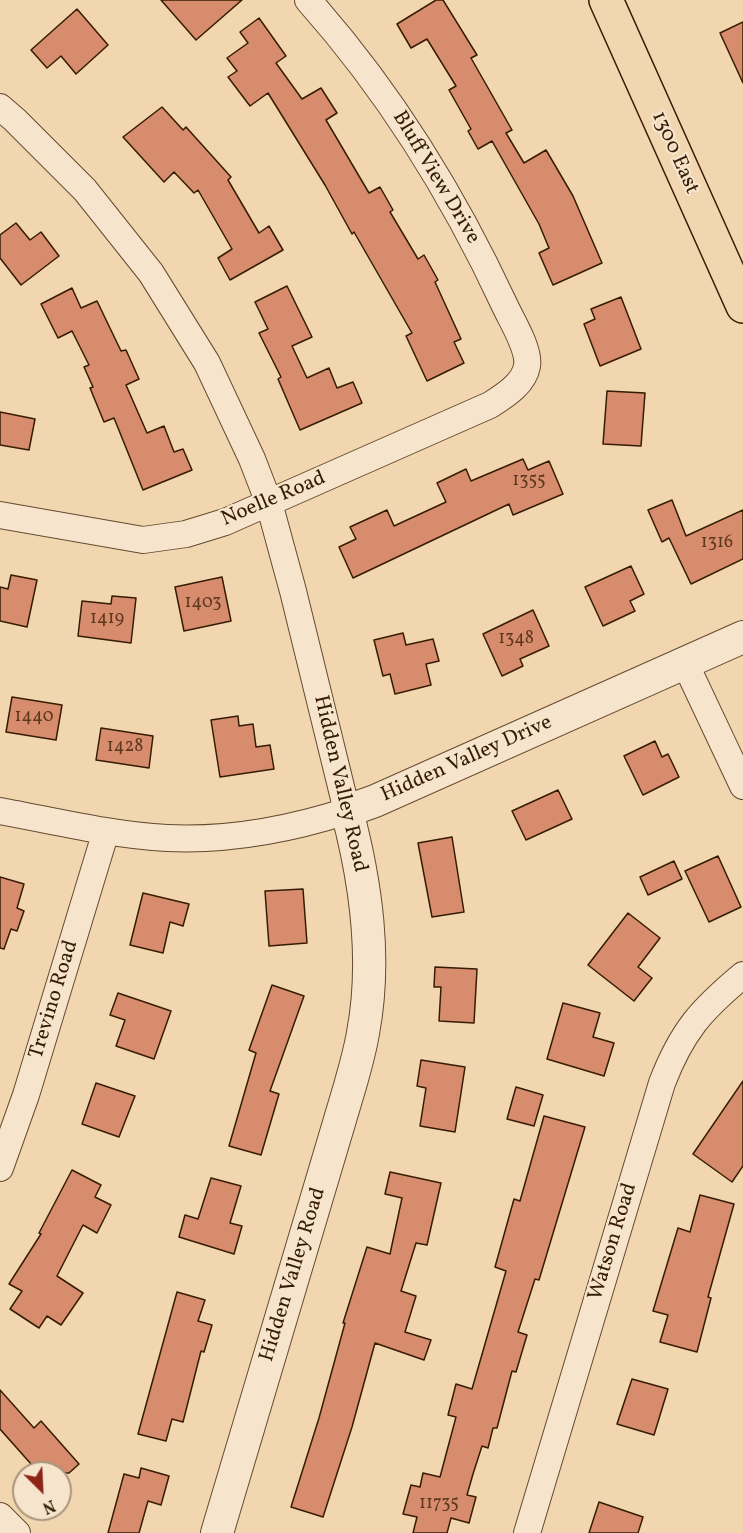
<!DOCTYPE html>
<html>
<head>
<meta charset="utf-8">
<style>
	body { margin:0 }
	#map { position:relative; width:743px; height:1533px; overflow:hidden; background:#f1d6b0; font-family:Vollkorn,serif }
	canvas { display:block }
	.north { position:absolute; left:12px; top:1461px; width:60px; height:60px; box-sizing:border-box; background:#f6e4cc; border:2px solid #a9947c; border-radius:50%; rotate:156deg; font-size:16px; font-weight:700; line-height:24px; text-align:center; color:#361c03 }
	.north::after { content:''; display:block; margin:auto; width:21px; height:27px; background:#8f2418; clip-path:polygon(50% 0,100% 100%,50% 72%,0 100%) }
</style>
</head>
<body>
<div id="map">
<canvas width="743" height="1533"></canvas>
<div class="north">N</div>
</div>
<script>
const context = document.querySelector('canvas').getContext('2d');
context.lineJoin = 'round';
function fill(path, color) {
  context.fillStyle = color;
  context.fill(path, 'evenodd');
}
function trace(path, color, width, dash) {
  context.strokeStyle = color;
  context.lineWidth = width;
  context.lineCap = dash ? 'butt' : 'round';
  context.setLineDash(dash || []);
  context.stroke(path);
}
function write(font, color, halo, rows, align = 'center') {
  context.font = font + ' Vollkorn,serif';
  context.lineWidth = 4.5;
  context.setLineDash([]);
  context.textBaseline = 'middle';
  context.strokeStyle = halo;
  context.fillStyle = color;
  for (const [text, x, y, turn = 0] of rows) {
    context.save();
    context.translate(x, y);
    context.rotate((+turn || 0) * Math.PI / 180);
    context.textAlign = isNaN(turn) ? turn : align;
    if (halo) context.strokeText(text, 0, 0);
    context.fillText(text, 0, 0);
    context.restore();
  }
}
const building = new Path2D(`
	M161 0H242L196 40Z
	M436 0H443L477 55 471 58 512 130 506 133 524 163 546 150 573 196 602 263 553 285 539 253 549 248 539 224 492 141 478 149 468 131 471 129 449 90 456 86 427 39 411 48 397 24Z
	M77 9 108 45 76 74 61 56 47 68 31 50Z
	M259 18 286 56 276 63 302 99 321 88 337 113 326 120 369 193 380 187 393 210 390 212 418 259 424 255 438 280 435 282 461 339 454 342 464 363 427 381 406 336 412 333 354 232 352 234 325 185 268 93 250 106 228 77 237 71 227 58 248 43 240 32Z
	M743 22V83L720 33Z
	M162 107 183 130 186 127 231 177 228 180 259 233 269 226 283 250 230 280 218 258 232 249 198 190 194 193 174 172 164 182 123 137Z
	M16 223 30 240 41 232 59 256 21 285 0 258V235Z
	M287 286 312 337 292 346 307 378 329 368 337 388 353 382 362 403 300 430 278 379 281 377 259 333 268 329 255 302Z
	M72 288 81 308 97 301 121 351 126 350 139 379 126 385 147 433 164 426 174 452 183 449 192 470 143 490 114 418 104 422 90 388 93 387 84 367 89 365 72 331 58 338 41 304Z
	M621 297 641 349 600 366 584 324 595 319 591 309Z
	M607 391 645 393 641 446 603 444Z
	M0 412 35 419 29 450 0 445Z
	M523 459 528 470 549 461 563 494 513 515 509 504 353 578 339 547 356 539 350 527 387 510 394 526 446 502 437 483 466 469 471 481Z
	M672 500 686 536 743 510V559L691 584 669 538 662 542 648 510Z
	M631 566 644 594 630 601 635 611 603 626 585 587Z
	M11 575 37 580 27 627 0 621V587L8 589Z
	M222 577 231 621 184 631 175 587Z
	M112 596 136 598 131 643 78 636 82 601 111 604Z
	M533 610 549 646 520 659 523 666 502 676 483 634Z
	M403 633 406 645 433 639 439 661 426 664 431 685 395 694 390 674 383 676 374 640Z
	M12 697 62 705 56 740 6 732Z
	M238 716 239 726 253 724 256 747 270 745 274 769 220 777 211 720Z
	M101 728 153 736 149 768 96 760Z
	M655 741 662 757 668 754 679 777 643 795 624 756Z
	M558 790 572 819 526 840 512 811Z
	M452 837 464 912 432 917 418 843Z
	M718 856 741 907 709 922 685 871Z
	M674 861 682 879 648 895 640 877Z
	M0 877 24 884 17 908 24 911 17 931 11 929 4 949 0 948Z
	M303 889 307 943 269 946 265 891Z
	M143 893 189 904 183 926 170 922 163 953 130 945Z
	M628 913 660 938 638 967 652 978 634 1001 588 965Z
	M435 967 477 969 474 1023 439 1021 441 987H434Z
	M272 985 304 996 270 1091 279 1094 261 1155 229 1146 256 1053 249 1050Z
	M118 993 171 1011 154 1059 116 1046 125 1020 110 1015Z
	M563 1003 600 1013 593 1037 614 1043 604 1076 547 1059Z
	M421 1060 465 1067 455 1132 420 1126 426 1088 417 1086Z
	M743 1081V1166L732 1182 693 1154Z
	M96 1083 135 1096 119 1137 82 1124Z
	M516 1087 543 1095 534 1126 507 1119Z
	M544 1116 585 1127 539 1280 535 1279 518 1332 527 1335 516 1372 512 1371 497 1428H493L488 1448 482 1446 473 1474 467 1495 476 1497 469 1523 451 1518 447 1533H413L417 1517 403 1514 411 1485 420 1487 423 1473 440 1477 456 1417 448 1415 456 1384 472 1389 506 1271 495 1267 514 1199 520 1201Z
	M72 1170 101 1185 95 1197 111 1205 97 1233 83 1225 57 1276 83 1293 61 1325 47 1316 39 1328 10 1309 22 1291 9 1284 41 1234 39 1233Z
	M390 1172 441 1183 427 1245 416 1243 401 1291 416 1296 405 1332 431 1340 424 1360 375 1343 352 1427 323 1517 291 1507 319 1418 345 1323H343L367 1247 390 1254 402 1198 385 1194Z
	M211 1178 241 1186 230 1223 242 1226 234 1254 179 1237 185 1215 198 1219Z
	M700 1195 734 1204 708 1297 711 1298 697 1352 660 1342 668 1315 653 1311 678 1228 690 1232Z
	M177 1292 205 1300 198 1321 212 1325 204 1352 201 1351 183 1422 172 1419 166 1441 138 1434Z
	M632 1379 668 1389 654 1435 617 1424Z
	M0 1390 34 1428 41 1421 79 1464 69 1473H39L0 1429Z
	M141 1468 169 1476 161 1505 148 1501 139 1533H108L124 1474 139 1478Z
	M599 1502 643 1517 638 1533H589Z`);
fill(building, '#d68c6d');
trace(building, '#361c03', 1.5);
const minor = new Path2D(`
	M0 107 15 120 85 190 151 273 207 363 252 459 269 503 293 591 347 811C288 830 229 841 167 838 111 835 55 821 0 811
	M0 515 143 540 186 534 225 522 490 405C504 396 524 384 527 366 530 350 512 321 505 306 454 196 389 91 308 0
	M685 663 743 786
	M0 1168 26 1095 106 831
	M0 1516 17 1533
	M527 1533 662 1083C682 1031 701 1010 743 975`);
const tertiary = new Path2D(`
	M217 1533 350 1086C355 1068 360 1051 363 1033 377 959 366 883 347 811L375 801 743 637`);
const primary = new Path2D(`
	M606 0 743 306`);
trace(minor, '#654a2e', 28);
trace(tertiary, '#654a2e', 34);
trace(primary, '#361c03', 36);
trace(minor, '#f6e4cc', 26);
trace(tertiary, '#f6e4cc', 32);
trace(primary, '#f1d6b0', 33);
write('18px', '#5e381e', null, [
	["1355",529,482],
	["1316",717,544],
	["1403",203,604],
	["1419",107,620],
	["1348",516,640],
	["1440",34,718],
	["1428",125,748],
	["11735",439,1505]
]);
write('21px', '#361c03', '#f6e4cc', [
	["1300 East",674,153,66],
	["Bluff View Drive",435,178,59],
	["Noelle Road",274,500,-23],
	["Hidden Valley Drive",467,760,-24],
	["Hidden Valley Road",339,784,77],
	["Trevino Road",55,1000,-73],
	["Watson Road",614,1242,-73],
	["Hidden Valley Road",294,1275,-73]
]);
</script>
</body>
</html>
